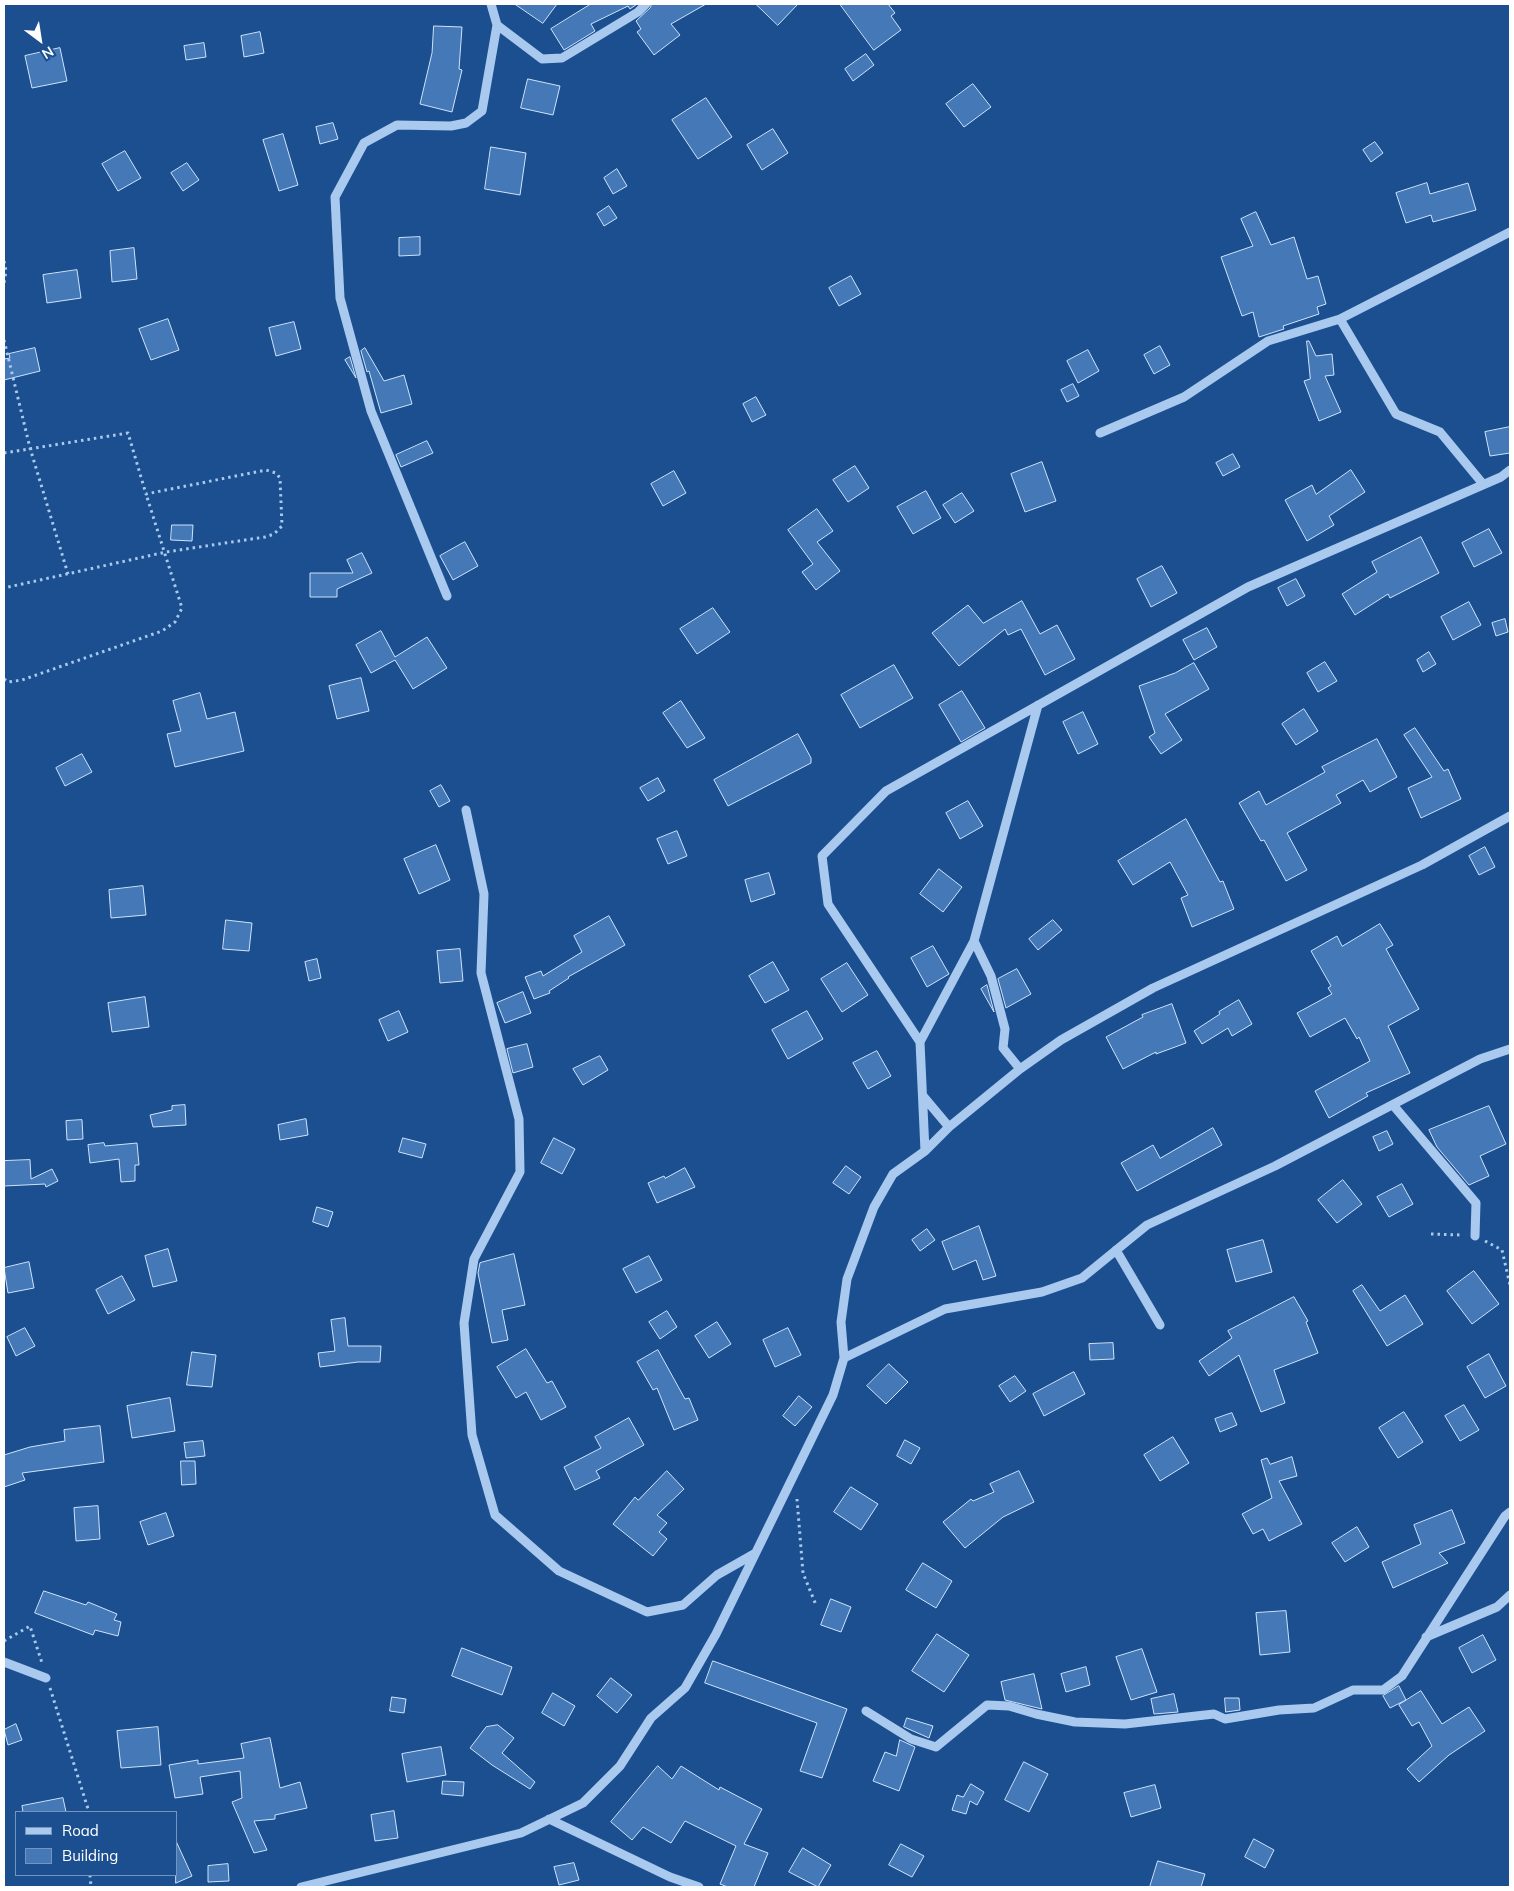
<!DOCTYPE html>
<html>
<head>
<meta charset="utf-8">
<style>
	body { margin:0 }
	#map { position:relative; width:1514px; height:1891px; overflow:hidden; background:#1b4f8f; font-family:Mulish,sans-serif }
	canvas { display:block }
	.frame { position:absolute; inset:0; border:5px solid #fff; pointer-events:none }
	.legend { position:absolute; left:15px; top:1811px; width:162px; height:65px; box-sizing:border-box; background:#1b4f8f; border:1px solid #7695bc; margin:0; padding:6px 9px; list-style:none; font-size:15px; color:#fff }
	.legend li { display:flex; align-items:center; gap:10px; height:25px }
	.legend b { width:25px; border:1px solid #7695bc }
	.north { position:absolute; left:15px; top:15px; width:50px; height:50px; -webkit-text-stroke:4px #1b4f8f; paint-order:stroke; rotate:149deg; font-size:14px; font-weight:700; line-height:20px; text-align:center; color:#fff }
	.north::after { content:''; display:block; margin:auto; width:18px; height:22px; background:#fff; clip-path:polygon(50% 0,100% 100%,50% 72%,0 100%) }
</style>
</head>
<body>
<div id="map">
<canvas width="1514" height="1891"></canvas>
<div class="frame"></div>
<ul class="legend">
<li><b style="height:6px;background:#a9c9ee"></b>Road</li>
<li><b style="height:14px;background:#4478b7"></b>Building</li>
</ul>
<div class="north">N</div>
</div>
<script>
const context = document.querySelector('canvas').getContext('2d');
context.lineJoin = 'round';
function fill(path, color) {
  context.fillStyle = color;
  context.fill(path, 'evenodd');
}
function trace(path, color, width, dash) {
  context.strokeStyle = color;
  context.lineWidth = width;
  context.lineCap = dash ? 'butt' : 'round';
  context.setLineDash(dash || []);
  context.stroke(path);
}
const building = new Path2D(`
	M515 4H557L543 23Z
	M591 4H637L630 9 628 6 591 24 595 31 564 50 551 29Z
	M652 4H706L671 24 680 35 654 55 637 32 641 29 636 21 650 8Z
	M756 4H798L778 25Z
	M840 4H888L895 13 891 16 901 30 874 50Z
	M434 26 462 27 459 69 462 70 452 112 420 104 432 53Z
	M260 32 264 53 244 57 241 36Z
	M204 43 206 57 186 60 184 46Z
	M60 48 67 81 32 88 25 56Z
	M866 54 874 65 853 81 845 69Z
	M528 79 560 86 553 115 521 108Z
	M973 84 991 107 964 127 946 104Z
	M706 98 732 137 698 159 672 120Z
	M333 123 338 139 320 144 316 127Z
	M773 129 788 153 762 170 747 145Z
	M283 134 298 185 279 191 263 140Z
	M1375 142 1383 153 1371 162 1363 150Z
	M491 147 526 153 520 195 485 189Z
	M125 151 141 178 118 191 102 164Z
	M187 163 199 180 183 191 171 173Z
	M617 169 627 186 613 194 604 178Z
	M1427 183 1430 194 1468 183 1476 210 1433 222 1431 215 1406 223 1396 193Z
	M609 206 617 218 604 226 597 214Z
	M1256 212 1271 245 1294 237 1307 279 1318 276 1326 304 1317 307 1319 314 1283 326 1284 329 1259 337 1253 312 1242 316 1221 257 1253 246 1241 219Z
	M420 237V255L399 256V238Z
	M134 248 137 279 112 282 110 251Z
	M77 270 81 298 47 303 43 275Z
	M851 276 861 294 839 306 829 288Z
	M168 319 179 350 151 360 139 329Z
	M294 322 301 349 276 356 269 328Z
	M1307 341H1309L1316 356 1332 354 1334 375 1325 376 1341 412 1319 421 1304 381 1310 379Z
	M1160 346 1170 365 1154 374 1144 355Z
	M35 348 40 371 4 380V359L10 358 9 354Z
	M365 348 384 381 404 375 412 404 381 413 369 371 367 372 361 351Z
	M1088 350 1099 371 1078 383 1067 361Z
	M350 357 356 378 345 360Z
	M1073 384 1079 396 1067 402 1061 390Z
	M756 397 766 415 752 422 743 404Z
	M1510 427V453L1490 456 1485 432Z
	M427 441 433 453 401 467 396 455Z
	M1233 454 1240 467 1223 476 1216 463Z
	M1042 462 1056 501 1025 512 1011 474Z
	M855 466 869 488 848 502 833 480Z
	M1351 470 1365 492 1329 516 1334 525 1307 541 1285 500 1312 485 1316 494Z
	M674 471 686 493 663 506 651 484Z
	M926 491 941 518 913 534 897 507Z
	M962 493 974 511 955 523 943 505Z
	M817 509 833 531 817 542 840 571 816 590 802 572 813 564 788 530Z
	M172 525H193L192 541 171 540Z
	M1489 529 1502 553 1474 567 1462 543Z
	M1421 537 1439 573 1390 598 1388 594 1355 615 1342 594 1377 572 1372 562Z
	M465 542 478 566 453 580 440 556Z
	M362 553 372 573 337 589V597H310V573H353L347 560Z
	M1162 566 1177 593 1151 607 1137 579Z
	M1296 579 1305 596 1287 606 1278 588Z
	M1022 601 1040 634 1057 625 1075 659 1045 675 1021 629 1008 635 1005 629 959 666 932 633 968 605 983 623Z
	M1469 602 1481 625 1453 640 1441 617Z
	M713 608 730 632 697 654 680 629Z
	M1505 619 1508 632 1496 636 1492 623Z
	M1207 628 1217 647 1194 660 1183 640Z
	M381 631 395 657 427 637 447 668 413 689 395 660 371 673 356 645Z
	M1429 652 1436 664 1423 672 1417 660Z
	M1325 662 1337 681 1318 692 1307 673Z
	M1194 663 1209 689 1165 714 1182 740 1161 754 1149 737 1155 733 1139 686 1175 673Z
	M894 665 913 698 860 728 841 695Z
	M361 678 369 711 337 719 329 686Z
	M962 691 985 728 961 742 939 705Z
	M200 693 207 719 235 712 244 751 175 767 167 734 181 731 173 701Z
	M681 701 705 738 687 748 663 713Z
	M1304 709 1318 731 1296 745 1282 724Z
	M1083 712 1098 744 1078 754 1063 722Z
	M1415 728 1444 771 1448 769 1461 799 1421 818 1408 788 1432 777 1404 735Z
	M798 734 811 758V763L728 806 714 780Z
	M1377 739 1397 777 1370 792 1363 780 1336 795 1341 803 1287 833 1307 870 1286 881 1264 840 1261 841 1239 803 1259 791 1266 805 1325 772 1322 767Z
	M82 754 92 772 65 786 56 768Z
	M658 778 665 791 648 801 640 788Z
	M441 785 450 801 439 807 430 791Z
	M968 801 983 826 960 839 946 813Z
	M1186 819 1220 882 1223 881 1234 909 1192 927 1181 898 1188 895 1170 862 1133 885 1118 861Z
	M677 831 687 856 668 864 657 839Z
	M436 845 450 880 419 894 404 859Z
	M1485 847 1495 867 1479 875 1469 856Z
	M939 869 962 887 943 912 920 894Z
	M769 873 775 894 751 902 745 880Z
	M143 886 146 915 111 918 109 890Z
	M609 916 625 945 568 977 569 978 549 991 550 993 534 999 525 977 541 971 543 976 582 952 574 936Z
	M226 920 252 923 249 951 223 949Z
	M1053 920 1062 930 1038 950 1029 939Z
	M1380 924 1393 945 1386 949 1419 1009 1388 1026 1410 1073 1366 1093 1368 1096 1329 1118 1315 1091 1370 1061 1359 1037 1357 1039 1345 1018 1310 1037 1297 1013 1332 994 1328 988 1331 986 1311 951 1337 936 1342 946Z
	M933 946 949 974 927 987 911 958Z
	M460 949 463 981 440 983 437 951Z
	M317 959 321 978 309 981 305 962Z
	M773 962 789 990 765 1003 749 976Z
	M847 963 868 995 842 1012 821 979Z
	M1017 969 1031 994 1006 1008 998 979Z
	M987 985 994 1012 981 989Z
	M523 992 531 1013 505 1023 497 1003Z
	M145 997 149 1027 112 1032 108 1003Z
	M1239 1000 1252 1024 1232 1036 1228 1028 1202 1044 1194 1031 1220 1014 1219 1012Z
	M1172 1004 1186 1043 1156 1054V1052L1123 1069 1106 1037 1143 1017 1142 1015Z
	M399 1011 408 1032 388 1041 379 1020Z
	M807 1011 823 1039 788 1059 772 1030Z
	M527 1044 533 1067 513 1073 507 1049Z
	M877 1051 891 1076 868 1089 853 1063Z
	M600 1056 608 1070 583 1085 573 1069Z
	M185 1105 186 1125 153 1127 150 1115 172 1110V1106Z
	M1489 1106 1506 1144 1480 1156 1489 1176 1469 1185 1437 1147 1429 1130Z
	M306 1119 308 1135 280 1140 278 1125Z
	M82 1120 83 1139 67 1140 66 1121Z
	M1213 1128 1222 1145 1137 1191 1121 1163 1153 1145 1160 1158Z
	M1387 1131 1393 1144 1379 1151 1373 1137Z
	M403 1138 426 1144 422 1158 399 1152Z
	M554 1138 575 1149 562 1174 541 1163Z
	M104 1143 105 1146 137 1143 139 1165H135V1181L121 1182 119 1159 90 1163 88 1145Z
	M30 1160 31 1179 52 1169 58 1181 46 1187 45 1184 4 1186V1161Z
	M846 1166 861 1177 849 1194 833 1183Z
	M685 1168 695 1187 657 1203 648 1183 664 1176 665 1178Z
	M1343 1180 1362 1204 1337 1223 1318 1200Z
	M1402 1184 1413 1204 1389 1217 1377 1197Z
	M317 1207 333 1212 328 1227 313 1222Z
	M979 1226 996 1276 983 1280 976 1260 953 1270 942 1242Z
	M927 1229 935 1240 920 1251 912 1240Z
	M1263 1240 1272 1272 1236 1282 1227 1250Z
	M168 1249 177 1281 153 1287 145 1256Z
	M514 1254 525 1305 502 1310 508 1340 492 1343 478 1273 480 1263Z
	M649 1256 662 1280 636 1293 623 1269Z
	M29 1262 34 1288 8 1293 4 1268Z
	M1474 1271 1499 1304 1472 1324 1447 1291Z
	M122 1276 135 1300 108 1314 96 1290Z
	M1362 1285 1380 1311 1405 1295 1423 1324 1387 1346 1353 1291Z
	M1294 1297 1308 1321 1306 1322 1318 1353 1274 1370 1285 1403 1261 1412 1239 1355 1209 1376 1199 1361 1232 1338 1228 1331Z
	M667 1311 677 1327 660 1339 649 1322Z
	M345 1318 348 1346H381L380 1362H358L320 1367 318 1353 335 1351 331 1320Z
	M717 1322 731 1344 709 1358 695 1336Z
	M25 1328 35 1346 16 1356 7 1337Z
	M788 1328 801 1355 775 1367 763 1340Z
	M1113 1343 1114 1359 1090 1360 1089 1344Z
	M526 1349 547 1383 552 1381 566 1407 541 1420 526 1392 516 1398 497 1367Z
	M658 1350 685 1399 689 1398 698 1420 674 1430 657 1388 653 1390 637 1362Z
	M192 1352 216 1355 212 1387 187 1385Z
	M1489 1354 1506 1386 1485 1398 1467 1367Z
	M889 1364 908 1382 886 1404 867 1386Z
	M1074 1372 1085 1394 1044 1416 1033 1394Z
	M1015 1376 1026 1391 1010 1402 999 1386Z
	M799 1396 812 1407 795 1426 783 1416Z
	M170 1398 175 1431 132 1438 127 1406Z
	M1464 1405 1479 1430 1460 1441 1445 1416Z
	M1404 1412 1423 1442 1398 1458 1379 1428Z
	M1232 1413 1237 1425 1220 1432 1215 1419Z
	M629 1418 644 1445 596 1471 600 1478 575 1490 564 1467 601 1448 595 1437Z
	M100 1426 104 1462 22 1473 25 1480 4 1487V1455L30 1447 65 1441 64 1430Z
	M1173 1437 1189 1463 1160 1481 1144 1455Z
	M905 1440 920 1448 911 1464 897 1456Z
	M203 1441 205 1456 186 1458 184 1443Z
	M1292 1457 1297 1476 1279 1481 1302 1524 1269 1541 1263 1529 1253 1534 1242 1514 1272 1498 1261 1460 1267 1458 1270 1464Z
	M181 1461H195L196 1484 182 1485Z
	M667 1471 684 1489 657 1515 667 1523 659 1532 667 1539 653 1556 613 1524 635 1497 638 1500Z
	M1019 1471 1034 1502 1003 1517 965 1548 943 1522 971 1499 973 1501 994 1492 990 1484Z
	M851 1487 878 1504 861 1530 834 1512Z
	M98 1506 100 1539 76 1541 74 1508Z
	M1452 1510 1465 1543 1439 1553 1448 1563 1393 1588 1382 1562 1421 1544 1414 1525Z
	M166 1513 174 1536 148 1545 140 1522Z
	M1357 1527 1369 1547 1345 1562 1332 1543Z
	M923 1563 952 1581 936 1608 906 1590Z
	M44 1591 86 1605 88 1602 117 1614 114 1620 121 1622 118 1636 95 1630 93 1635 35 1613Z
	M831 1599 851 1607 841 1632 821 1625Z
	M1286 1611 1290 1652 1260 1655 1256 1613Z
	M937 1634 969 1655 944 1692 912 1671Z
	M1483 1635 1496 1660 1472 1673 1459 1648Z
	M462 1648 512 1667 502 1695 452 1676Z
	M1142 1649 1157 1692 1131 1700 1116 1657Z
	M713 1661 847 1709 822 1778 800 1771 817 1723 705 1683Z
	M1086 1667 1090 1685 1066 1692 1061 1674Z
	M1034 1674 1042 1709 1005 1700 1001 1682Z
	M611 1678 632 1695 617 1713 597 1696Z
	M1399 1686 1406 1700 1390 1708 1383 1696Z
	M1421 1691 1442 1724 1469 1707 1485 1731 1449 1755 1419 1782 1407 1769 1432 1746 1419 1722 1412 1726 1399 1705Z
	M553 1693 575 1706 564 1726 542 1713Z
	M1174 1694 1178 1712 1154 1714 1151 1699Z
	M392 1697 406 1699 404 1713 390 1711Z
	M1225 1698H1239L1240 1710 1226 1712Z
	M907 1718 933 1726 929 1738 904 1727Z
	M16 1724 22 1740 8 1745 4 1730Z
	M498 1725 514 1738 502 1753 535 1782 530 1789 492 1765 470 1748 486 1727Z
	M158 1727 161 1765 121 1768 117 1731Z
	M270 1738 280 1788 300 1782 307 1808 275 1815V1819L254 1821 267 1850 254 1853 232 1802 242 1798 240 1771 200 1777 203 1794 175 1798 169 1765 198 1760V1764L244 1758 241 1744Z
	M900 1740 915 1747 899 1791 873 1781 885 1752 896 1756Z
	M441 1747 446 1775 407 1782 402 1754Z
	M1024 1762 1048 1774 1029 1812 1005 1800Z
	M658 1766 672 1779 681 1766 719 1790 720 1787 762 1809 744 1844 768 1853 754 1887H728L720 1884 736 1846 685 1821 671 1843 643 1827 632 1840 611 1822Z
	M443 1781 464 1782 463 1796 442 1794Z
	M971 1784 984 1792 977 1805 970 1801 966 1814 952 1810 957 1795 963 1797Z
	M1155 1785 1161 1808 1131 1817 1124 1793Z
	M63 1798 66 1812H23L22 1806Z
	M394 1811 398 1838 375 1841 371 1815Z
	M1254 1839 1274 1850 1265 1868 1245 1857Z
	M176 1841 192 1876 176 1883Z
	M901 1844 924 1856 912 1877 889 1865Z
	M803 1848 831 1865 818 1887 789 1872Z
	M1158 1861 1205 1874 1201 1887H1150Z
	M574 1863 579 1880 559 1885 554 1867Z
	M228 1864 229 1881 208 1882V1866Z`);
fill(building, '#4478b7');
trace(building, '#cfe3fa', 1);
trace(new Path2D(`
	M4 261 6 271 4 283
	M4 340 30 448 68 574
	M4 453 128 433 146 494 266 470 276 473 280 478 282 526 274 534 265 537 166 552 4 588
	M4 679 8 682 22 680 162 631 175 622 182 608 146 494
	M1431 1234 1462 1235
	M1485 1241 1502 1250 1510 1285
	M797 1499 803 1573 816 1605
	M4 1641 30 1626 42 1663
	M50 1688 89 1812
	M90 1875 91 1887`), '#a9c9ee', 3, [2.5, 4]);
trace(new Path2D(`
	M497 25 542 59 562 58 638 12 646 4
	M1340 319 1396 414 1440 432 1483 484
	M1100 433 1184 397 1268 341 1340 319 1510 232
	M447 596 371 411 340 298 335 197 364 143 397 125 451 126 466 123 482 111 497 25 491 4
	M466 810 484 894 481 973 519 1119 520 1172 474 1259 464 1323 472 1435 495 1515 559 1571 647 1612 683 1605 717 1575 754 1554
	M974 941 991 976 1005 1029 1003 1048 1020 1069
	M920 1042 974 941 1038 705
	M923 1096 949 1127
	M1393 1105 1476 1203 1475 1236
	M925 1151 920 1042 828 904 822 856 886 791 1248 587 1501 477 1510 470
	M1116 1250 1160 1325
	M844 1358 945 1309 1042 1292 1082 1278 1147 1225 1275 1166 1480 1059 1510 1049
	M1426 1637 1497 1607 1510 1595
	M4 1662 46 1678
	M866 1711 911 1739 936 1747 987 1705 1009 1706 1036 1714 1075 1722 1125 1724 1214 1714 1225 1719 1279 1710 1314 1708 1353 1690H1383L1402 1676 1505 1516 1510 1512
	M549 1819 670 1877 699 1887
	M301 1887 521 1833 583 1803 620 1766 651 1718 685 1688 716 1634 833 1395 844 1358 841 1322 847 1279 874 1207 893 1174 925 1151 949 1127 1020 1069 1061 1040 1153 988 1422 865 1510 816`), '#a9c9ee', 9);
</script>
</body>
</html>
